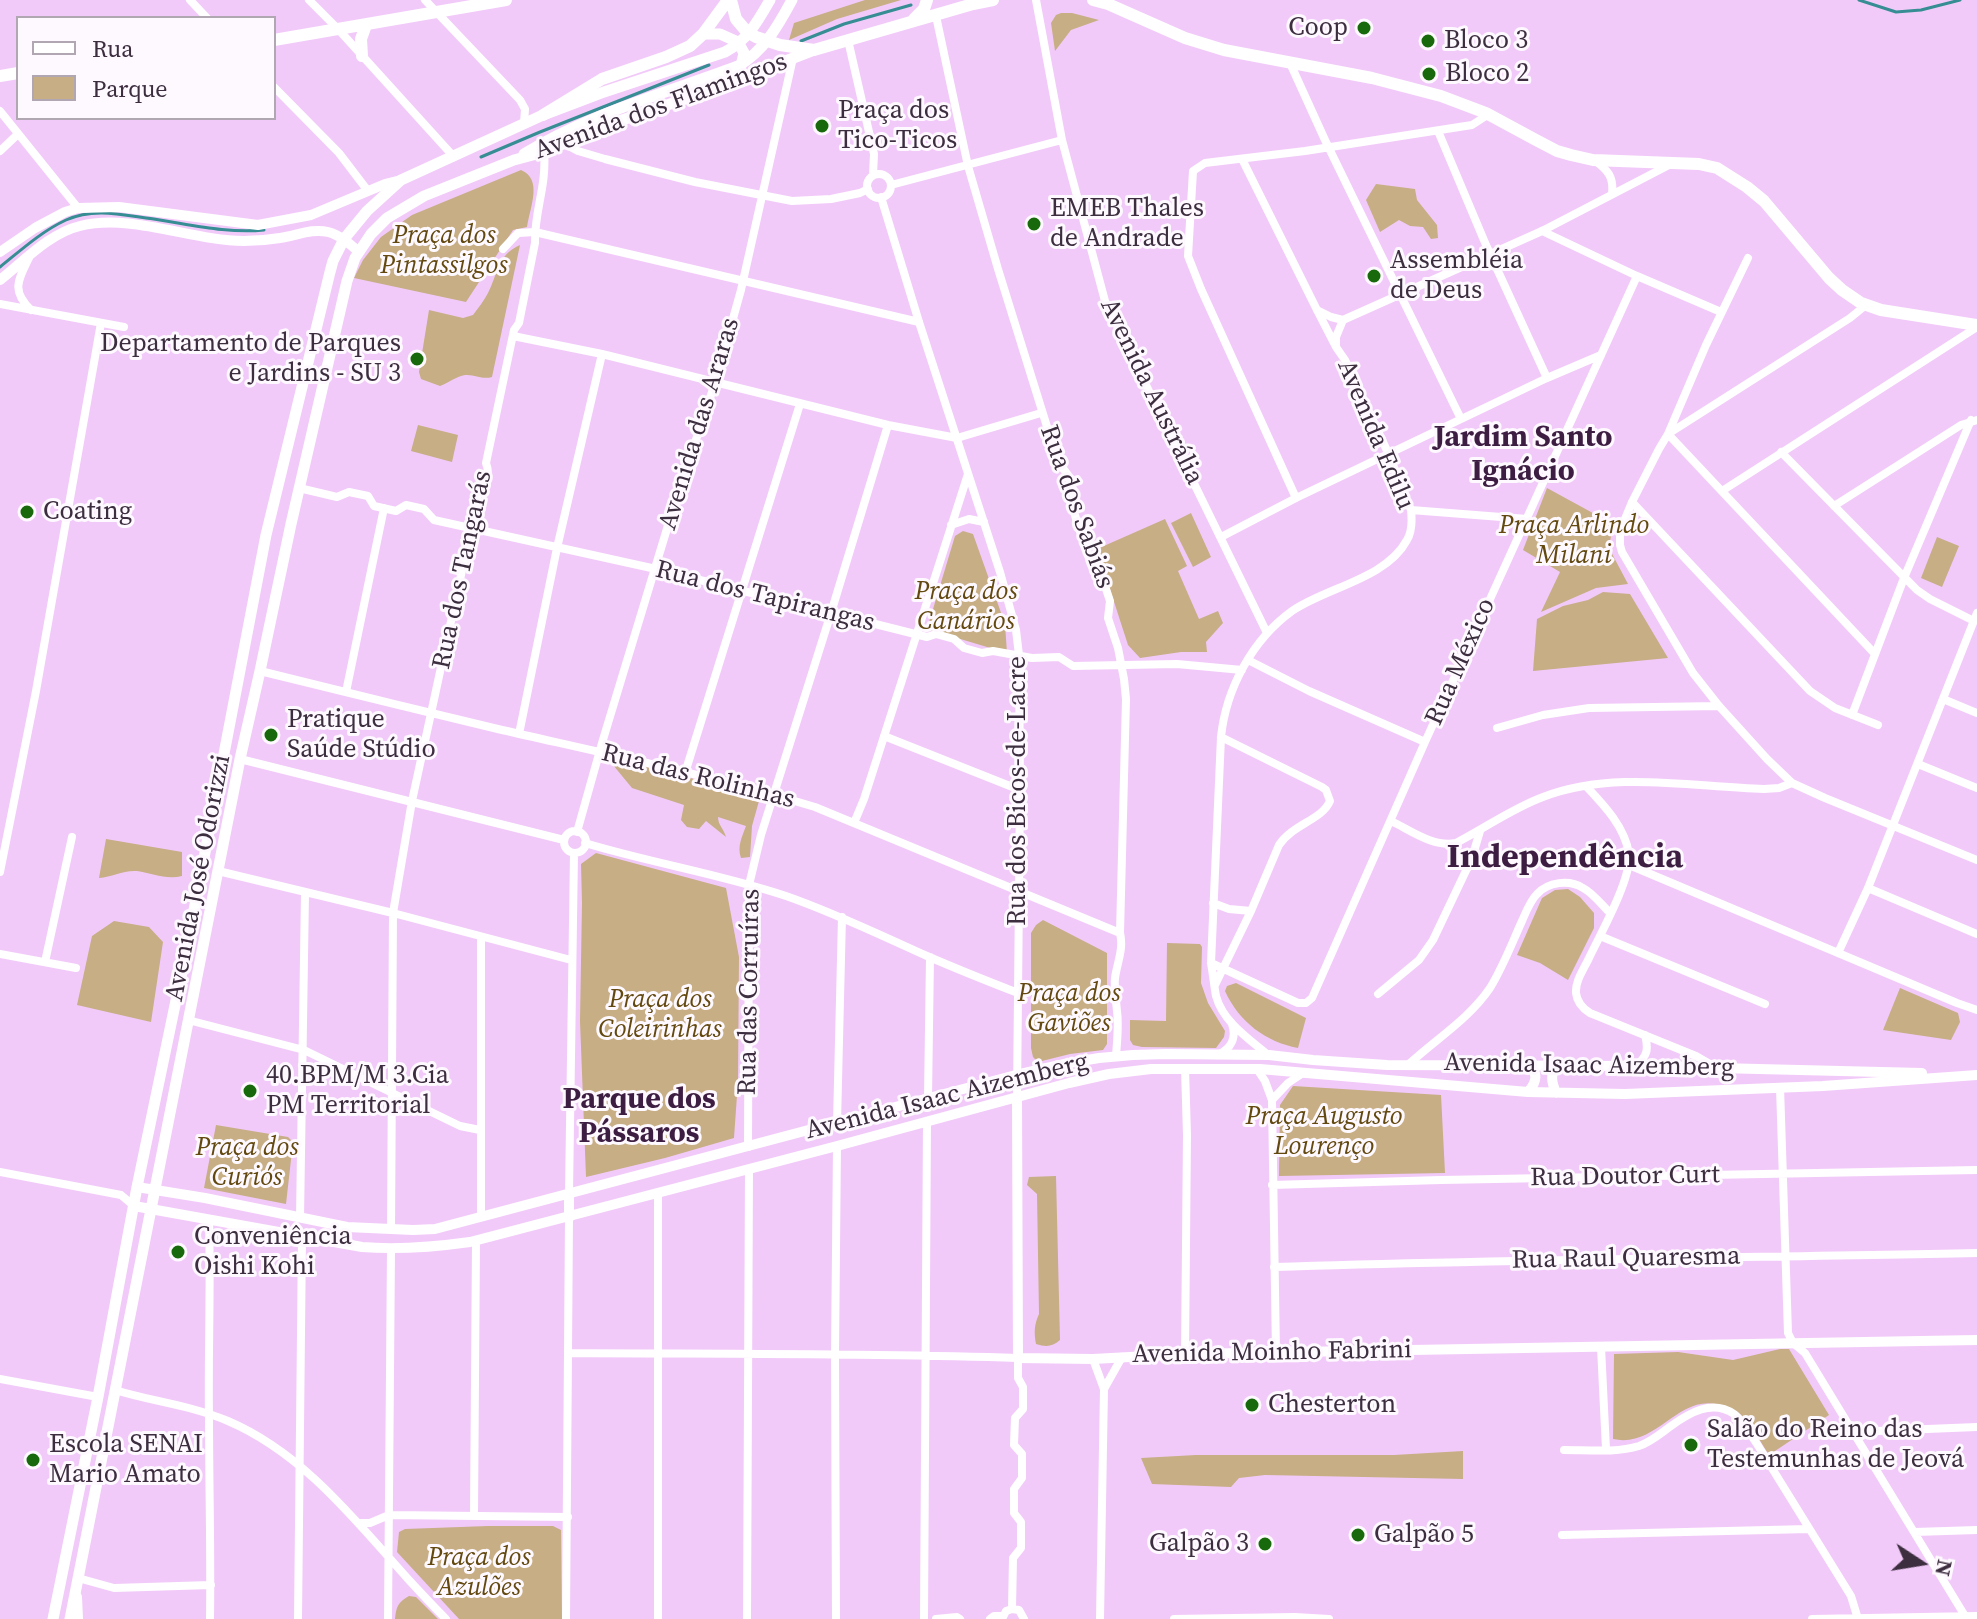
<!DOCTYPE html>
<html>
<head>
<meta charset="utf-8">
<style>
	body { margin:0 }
	#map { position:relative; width:1977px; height:1619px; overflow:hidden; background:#f2caf9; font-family:"Source Serif 4",serif }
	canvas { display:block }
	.legend { position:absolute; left:16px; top:16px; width:260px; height:104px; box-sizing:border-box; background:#fdf9fe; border:2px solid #b0a7b2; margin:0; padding:10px 14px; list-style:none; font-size:24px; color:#3c2d3f }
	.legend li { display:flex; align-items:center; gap:16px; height:40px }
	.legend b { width:40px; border:2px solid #b0a7b2 }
	.north { position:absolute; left:1881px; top:1523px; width:80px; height:80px; -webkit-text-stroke:6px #fdf9fe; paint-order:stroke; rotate:102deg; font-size:22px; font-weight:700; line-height:32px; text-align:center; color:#3c2d3f }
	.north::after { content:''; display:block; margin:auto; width:28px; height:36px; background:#3c2d3f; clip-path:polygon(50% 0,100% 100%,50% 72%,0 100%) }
</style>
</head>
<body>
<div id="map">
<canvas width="1977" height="1619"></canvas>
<ul class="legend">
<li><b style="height:10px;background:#fff"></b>Rua</li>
<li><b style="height:22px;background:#c7ae84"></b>Parque</li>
</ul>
<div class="north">N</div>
</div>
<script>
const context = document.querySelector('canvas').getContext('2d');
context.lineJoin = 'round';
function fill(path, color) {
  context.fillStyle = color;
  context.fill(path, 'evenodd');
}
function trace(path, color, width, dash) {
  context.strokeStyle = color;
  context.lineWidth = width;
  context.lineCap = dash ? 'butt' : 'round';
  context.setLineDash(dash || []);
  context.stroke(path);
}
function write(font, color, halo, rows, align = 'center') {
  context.font = font + ' "Source Serif 4",serif';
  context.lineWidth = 6;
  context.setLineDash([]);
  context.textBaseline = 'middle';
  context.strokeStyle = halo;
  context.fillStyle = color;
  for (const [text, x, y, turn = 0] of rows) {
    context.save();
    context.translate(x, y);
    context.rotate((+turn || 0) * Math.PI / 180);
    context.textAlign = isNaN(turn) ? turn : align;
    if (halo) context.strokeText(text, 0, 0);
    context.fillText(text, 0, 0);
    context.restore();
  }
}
fill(new Path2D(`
	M865 0H901L837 19 789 40 794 23Z
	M1061 13H1072L1099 20 1071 30 1055 51 1051 23 1056 15Z
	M521 170C543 179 530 207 527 227L513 230 466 302 354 278 363 260 381 237 412 215Z
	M1376 184 1415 189 1417 200 1437 225 1438 238 1431 239 1423 227 1410 226 1399 220 1380 232 1366 200Z
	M520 245 492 377C482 380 475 374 465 375 457 376 448 383 440 386L421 379 419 372 429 310 463 318 473 315C478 308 484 301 488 293 498 274 497 255 520 245Z
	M418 425 458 435 452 462 411 451Z
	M1547 488 1613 524 1609 548 1628 584 1596 588 1541 612 1560 572 1523 550Z
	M1191 513 1211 557 1193 567 1171 523Z
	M1165 519 1187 566 1178 571 1199 619 1218 611 1223 623 1206 642 1207 652H1181L1140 658 1128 645 1097 549Z
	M963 531 973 534 1005 624 1007 653 927 629 955 536Z
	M1937 537 1959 546 1942 587 1921 578Z
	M1603 592 1630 594 1668 658 1533 671 1537 619 1563 606 1588 600Z
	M621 762C667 770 716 784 759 801L752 826 750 857 741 858C737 846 742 837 746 826L718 817C718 825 724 829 726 837L706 821 699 829 687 827 681 820 684 805 632 788 613 765Z
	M106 839 182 852V876C166 880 152 873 137 871 123 870 112 877 99 878Z
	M596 853 726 888 739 957 738 1081 734 1138 665 1158 586 1177 580 1021 582 903 581 864Z
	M1568 889 1580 897 1594 913V928L1568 980 1540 963 1517 955 1542 898 1555 890Z
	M1043 920 1107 953V1044L1103 1050 1070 1054 1038 1062 1033 1057 1031 1048V933L1036 925Z
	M114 921 149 927 163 942 151 1022 77 1005 92 936Z
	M1167 943 1200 944 1202 947 1201 983 1208 1003 1225 1031 1224 1037 1216 1048 1142 1047 1133 1045 1130 1040V1020L1166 1021Z
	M1236 983 1306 1018 1298 1048C1266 1042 1239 1022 1225 991L1227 986Z
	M1900 988 1958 1013 1960 1022 1951 1040 1883 1030Z
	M1293 1086 1441 1095 1445 1173 1279 1176 1280 1105Z
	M216 1125 288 1137 293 1142 286 1204 204 1188Z
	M1056 1176 1060 1340C1052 1347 1046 1347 1036 1344 1034 1333 1034 1325 1039 1314L1037 1194 1027 1185 1029 1177Z
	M1780 1349H1789L1829 1415 1769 1455C1762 1444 1749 1421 1740 1414 1736 1410 1728 1408 1723 1406 1679 1390 1658 1449 1613 1439L1614 1354 1678 1352 1733 1360Z
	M1463 1451V1479L1265 1475 1239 1478 1231 1487 1152 1484 1141 1458 1196 1455H1394Z
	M488 1526H553L561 1530 562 1619H459L397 1552 399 1532 405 1529Z
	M409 1596 416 1597 438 1619H395C396 1607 398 1602 409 1596Z`), '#c7ae84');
trace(new Path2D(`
	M1859 0 1896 12 1921 10 1960 0
	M801 41 844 24 911 5
	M481 157 540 132 709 65
	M0 267C21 250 42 231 66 220 92 208 119 214 146 218 185 223 225 234 264 230`), '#368d93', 3);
trace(new Path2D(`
	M190 0 207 18
	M309 0 338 29 454 157
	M425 0 520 100 525 109 524 124
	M1036 0 1062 140 1105 301 1267 633
	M936 16 968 166 998 269 1058 462 1068 475 1074 492 1073 509 1085 547 1095 575 1105 586 1110 601 1108 618 1118 648 1124 679 1126 699 1120 933C1124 949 1117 963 1115 978 1114 990 1116 999 1117 1011 1119 1025 1117 1042 1116 1056
	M848 40 874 154 873 175
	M1290 63 1325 140 1461 419
	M274 87 339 153 368 191
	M0 111 78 208
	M1438 131 1486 245 1547 378
	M565 144 578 151 605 159 695 182 792 201 831 199 860 193 868 189
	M0 151 18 134
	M1242 159 1317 310 1336 347 1345 360 1389 455 1411 510C1412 519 1412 532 1407 540 1386 579 1327 587 1292 611 1252 640 1226 689 1221 737L1211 963C1213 974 1214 985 1216 996 1223 1022 1249 1039 1268 1055
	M1594 160C1608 170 1614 177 1612 194
	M867 186a12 12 0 1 1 24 0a12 12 0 1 1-24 0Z
	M891 185 1062 140
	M881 197 919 322 1000 572 1016 630 1019 655 1020 790 1017 1097
	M1542 231 1637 276 1721 312
	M503 249 518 233 535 232 919 322
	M29 258C18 280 11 291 31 310
	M1748 258 1706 345 1668 434 1659 449 1632 502 1620 531V545L1622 552 1693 673 1719 706 1767 759 1792 783 1825 798 1977 860
	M0 304 124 327
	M1866 305 1850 318 1668 434 1875 654
	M1317 310 1331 317 1343 320 1542 231 1669 165
	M513 336 602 354 888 425 957 438 1041 413
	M1336 346V337L1343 320
	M1781 452 1917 590 1930 599 1974 621
	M299 488 337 497 349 492 368 496 374 506 396 511 406 505 424 509 434 520 656 569 927 637 936 634 954 639 964 648 982 653 993 651 1032 658 1059 657 1073 666 1177 664 1242 670
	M1722 491 1977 327
	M1296 498 1201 289 1188 256 1193 171 1205 163 1305 151 1472 125 1489 114
	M1632 502 1810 691 1835 708 1878 725
	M1834 506 1961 425 1977 420
	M1411 510 1527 519
	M951 525 969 519 984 522
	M1221 537 1296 498 1547 378 1601 355
	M1248 660 1309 691 1425 742
	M260 671C341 691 421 711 502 730 607 754 712 776 815 807L1120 933
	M346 692 384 508
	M1943 699 1977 713
	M1852 715 1904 578 1971 420
	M1497 728 1543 715 1589 708 1719 706
	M519 734 557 548 602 354
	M884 736 1020 790
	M240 759 564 840
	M1918 764 1977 788
	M685 773 800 404
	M1586 786C1604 805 1625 827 1629 854 1632 878 1600 935 1589 958 1584 969 1575 981 1576 993 1577 1002 1582 1008 1590 1013L1696 1056 1715 1067
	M1391 821C1410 830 1434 848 1456 843 1485 828 1513 808 1543 797 1614 770 1691 787 1764 789L1779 788 1792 783
	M854 823 864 799 968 474
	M564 842a11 11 0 1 1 22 0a11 11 0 1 1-22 0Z
	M577 832 602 743 676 499 715 383 741 290 793 58
	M585 843C651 863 721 874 786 896 835 913 880 935 927 956 957 969 987 981 1018 993
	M1450 845 1467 869
	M1629 865 1957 1003 1977 1010
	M218 871 393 913 571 960
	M0 872 36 691 101 323
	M1868 888 1977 934
	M1213 903 1229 909 1251 911
	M1600 936 1765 1004
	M1838 953 1868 888 1977 613
	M0 954 76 968
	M45 962 72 837
	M1211 963 1298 1003H1306L1312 998 1425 742 1637 276
	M1215 985 1251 911 1279 845C1293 824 1322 820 1330 801L1326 790 1322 787 1221 737
	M1378 994 1419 960 1433 940 1472 858 1480 831
	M188 1020 304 1050 460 1126 480 1130
	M1218 1055C1231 1048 1237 1039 1232 1024
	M1409 1064C1436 1039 1469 1019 1490 988 1503 967 1512 943 1522 921 1526 912 1530 901 1537 894 1548 882 1569 879 1583 888 1593 893 1602 905 1610 913
	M1636 1066C1647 1056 1649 1050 1645 1035
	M1185 1068 1187 1135 1185 1354
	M1257 1069 1265 1081 1272 1100 1276 1353
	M1780 1087 1788 1333 1793 1343 1805 1353 1965 1616
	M928 1098 930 957
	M1272 1100 1288 1083 1303 1073
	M837 1123 842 917
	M748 1147 749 885 761 835 831 613 888 425
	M0 1172 121 1195 134 1206
	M1272 1185 1441 1180 1977 1170
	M569 1193 574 853
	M481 1217V937
	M300 1218 305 893
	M209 1219C211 1285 208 1351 209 1416 209 1484 211 1551 210 1619
	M391 1229 393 913 412 801 471 529 476 497C486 488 491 476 486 463L514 330 519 323 535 243C534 212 547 186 544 152
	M1274 1267C1509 1259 1743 1258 1977 1253
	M1601 1347 1606 1449
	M568 1353C718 1354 868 1353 1018 1358V1378L1023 1387V1409L1015 1418 1014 1445 1022 1454V1478L1014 1489V1513L1021 1522V1548L1013 1558 1012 1609
	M1093 1359 1104 1389 1100 1619
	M0 1379 98 1397
	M1104 1389 1122 1357
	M115 1390C154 1402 190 1405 228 1421 303 1453 355 1520 408 1579 420 1592 433 1606 446 1619
	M1852 1432 1977 1427
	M1564 1450C1588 1450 1616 1453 1639 1446 1651 1442 1661 1433 1671 1426 1689 1413 1712 1399 1734 1414 1743 1421 1750 1434 1757 1444L1851 1596 1858 1619
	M474 1516 476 1241
	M359 1523H370L389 1515 568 1517
	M1915 1532 1977 1530
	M1562 1535 1809 1529
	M78 1578 114 1588 211 1585
	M298 1619 302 1237
	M388 1619 391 1249
	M566 1619 569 1218
	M658 1619V1193
	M747 1619 749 1169
	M836 1619 835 1354 837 1146
	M924 1619 927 1122
	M936 1619 957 1617 960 1619
	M990 1619 994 1616H1003
	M1002 1619 1006 1611 1012 1609 1019 1610 1024 1619
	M1174 1619 1295 1617 1329 1619
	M1812 1619 1977 1616`), '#fff', 8);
trace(new Path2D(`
	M0 252 35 228 65 212 78 208 119 207 258 225 311 215 385 184 401 180
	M0 280C24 261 50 233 80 226 131 213 192 241 244 241 256 241 268 240 280 238 296 236 312 228 328 232 340 235 350 244 359 252
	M1528 1092C1536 1083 1539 1074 1529 1065
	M1556 1093C1552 1083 1549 1073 1558 1065
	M1017 1097 1018 1358 1093 1359 1185 1354 1977 1340
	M137 1187 205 1198 347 1227 413 1230 435 1229 1016 1075 1069 1063 1099 1058 1133 1055 1166 1054 1269 1055 1313 1060 1387 1065 1636 1066 1922 1073
	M134 1206 362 1247C398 1250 434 1247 470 1242L837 1146 1069 1083 1109 1074 1151 1069H1260L1528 1092 1625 1094 1823 1086 1977 1075
	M569 1218V1193
	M77 1597 78 1619`), '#fff', 10);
trace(new Path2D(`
	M703 34H720L738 42 744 53 741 66
	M524 154C590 113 667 93 738 66 764 51 778 26 792 0
	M53 1619 98 1397 137 1187 184 962 266 535 330 272 333 261 344 239 367 211 401 180 543 115 601 93 725 52C747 41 758 21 770 0
	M70 1619 240 759 260 671 291 524 347 281 355 258 371 234 387 218 424 196 514 160 544 152 613 123 703 93 814 50`), '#fff', 11);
trace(new Path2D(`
	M731 0 736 19 747 32 756 37 780 45 814 50 973 4 993 0
	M1093 0 1108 4 1185 38 1224 50 1372 78 1441 96 1486 113 1536 140 1557 151 1571 155 1593 160 1699 164 1717 168 1747 187 1764 201 1829 278 1842 290 1861 303 1881 310 1977 325
	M914 19 924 9 927 0
	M274 40 506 0
	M362 56 361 39 366 25
	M0 76 18 73
	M543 115 602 79 666 57 690 46 703 34 728 0`), '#fff', 12);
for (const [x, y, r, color] of [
	[1364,28,8,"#18690b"],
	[1428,41,8,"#18690b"],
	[1429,74,8,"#18690b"],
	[822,126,8,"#18690b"],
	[1034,224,8,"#18690b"],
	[1374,276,8,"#18690b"],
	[417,359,8,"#18690b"],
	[27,512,8,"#18690b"],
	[271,735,8,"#18690b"],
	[250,1091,8,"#18690b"],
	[178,1252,8,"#18690b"],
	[1252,1405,8,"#18690b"],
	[1691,1445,8,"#18690b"],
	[33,1460,8,"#18690b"],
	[1358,1535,8,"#18690b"],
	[1265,1544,8,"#18690b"]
]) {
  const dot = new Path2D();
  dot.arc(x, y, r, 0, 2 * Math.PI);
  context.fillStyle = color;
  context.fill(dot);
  trace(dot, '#fdf9fe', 3);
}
write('26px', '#3c2d3f', '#fdf9fe', [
	["Coop",1348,28,"right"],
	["Bloco 3",1444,41],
	["Bloco 2",1445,74],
	["Praça dos",838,111],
	["Tico-Ticos",838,141],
	["EMEB Thales",1050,209],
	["de Andrade",1050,239],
	["Assembléia",1390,261],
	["de Deus",1390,291],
	["Departamento de Parques",401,344,"right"],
	["e Jardins - SU 3",401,374,"right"],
	["Coating",43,512],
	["Pratique",287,720],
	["Saúde Stúdio",287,750],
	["40.BPM/M 3.Cia",266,1076],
	["PM Territorial",266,1106],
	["Conveniência",194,1237],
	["Oishi Kohi",194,1267],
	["Chesterton",1268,1405],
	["Salão do Reino das",1707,1430],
	["Testemunhas de Jeová",1707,1460],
	["Escola SENAI",49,1445],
	["Mario Amato",49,1475],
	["Galpão 5",1374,1535],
	["Galpão 3",1249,1544,"right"]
], 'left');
write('26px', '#3c2d3f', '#fdf9fe', [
	["Avenida dos Flamingos",661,107,-20],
	["Avenida Austrália",1151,392,64],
	["Avenida das Araras",700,424,-73],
	["Avenida Edilu",1375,435,67],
	["Rua dos Sabiás",1076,507,70],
	["Rua dos Tangarás",463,570,-78],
	["Rua dos Tapirangas",765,597,14],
	["Rua México",1461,662,-66],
	["Rua das Rolinhas",698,777,14],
	["Rua dos Bicos-de-Lacre",1018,791,-90],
	["Avenida José Odorizzi",199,878,-79],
	["Rua das Corruíras",750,992,-89],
	["Avenida Isaac Aizemberg",1589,1066,1],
	["Avenida Isaac Aizemberg",947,1097,-14],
	["Rua Doutor Curt",1625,1177,-1],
	["Rua Raul Quaresma",1626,1259,-1],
	["Avenida Moinho Fabrini",1272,1353,-1]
]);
write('italic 26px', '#63480f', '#fdf9fe', [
	["Praça dos",444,236],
	["Pintassilgos",444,266],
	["Praça Arlindo",1574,526],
	["Milani",1574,556],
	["Praça dos",966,592],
	["Canários",966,622],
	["Praça dos",1069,994],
	["Gaviões",1069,1024],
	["Praça dos",660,1000],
	["Coleirinhas",660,1030],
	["Praça Augusto",1324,1117],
	["Lourenço",1324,1147],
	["Praça dos",247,1148],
	["Curiós",247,1178],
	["Praça dos",479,1558],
	["Azulões",479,1588]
]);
write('bold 30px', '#3d1e42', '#fdf9fe', [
	["Jardim Santo",1523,438],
	["Ignácio",1523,472],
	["Parque dos",639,1100],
	["Pássaros",639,1134]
]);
write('bold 34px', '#3d1e42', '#fdf9fe', [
	["Independência",1565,858]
]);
</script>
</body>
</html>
